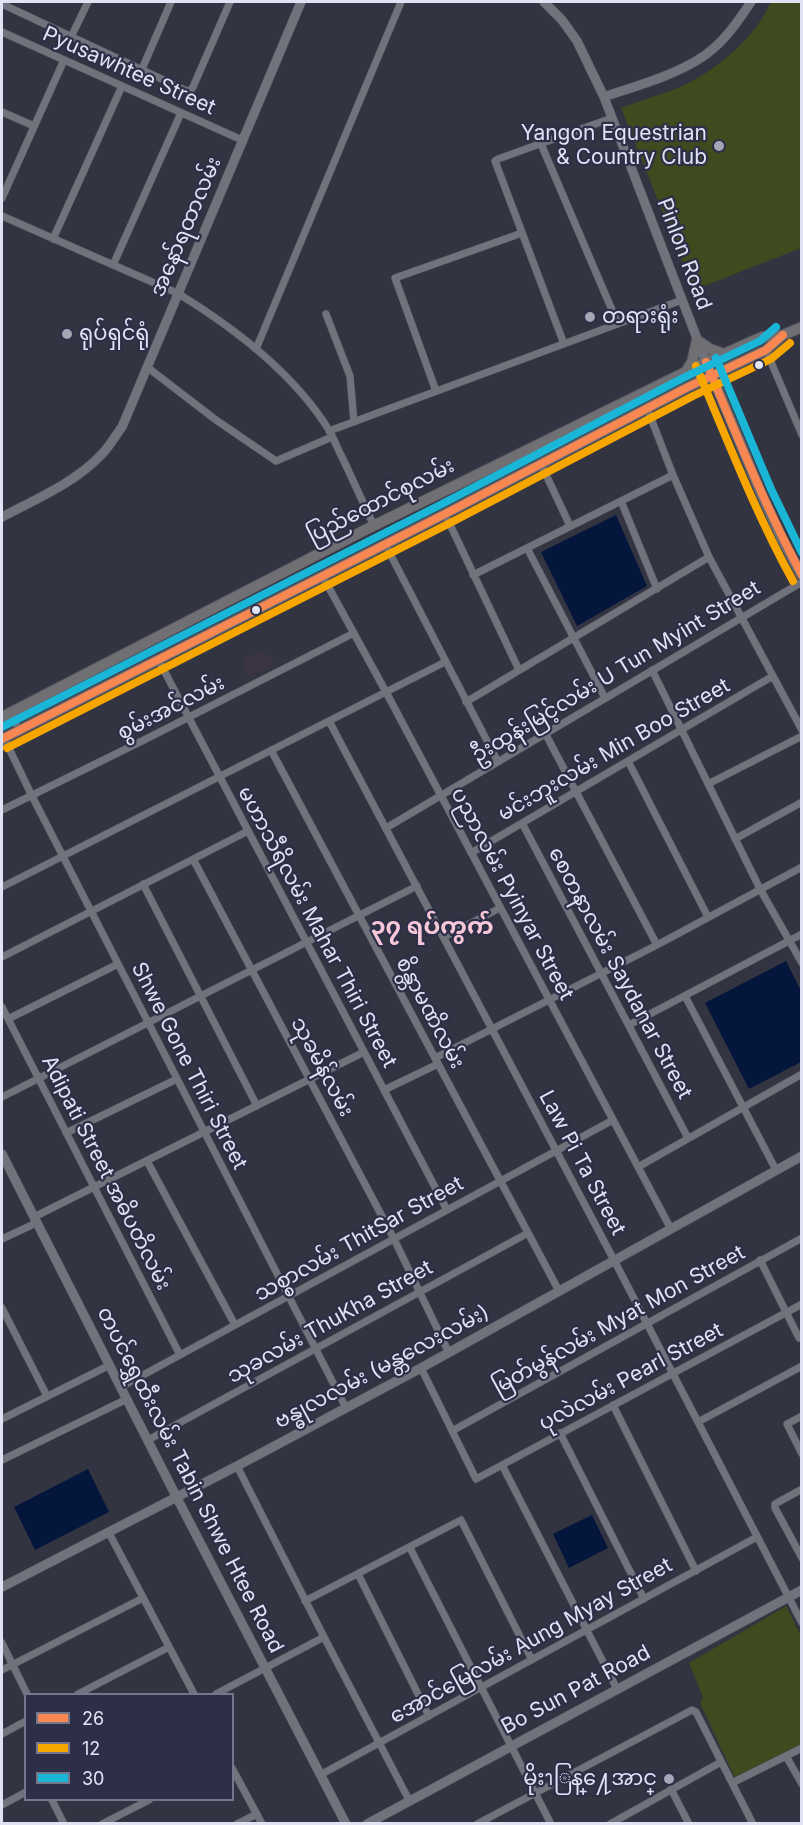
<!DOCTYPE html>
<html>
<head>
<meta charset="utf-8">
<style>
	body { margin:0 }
	#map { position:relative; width:803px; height:1825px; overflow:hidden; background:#323441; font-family:Inter,sans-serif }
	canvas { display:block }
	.frame { position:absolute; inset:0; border:3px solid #e0e3f3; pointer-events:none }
	.legend { position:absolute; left:24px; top:1693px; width:210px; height:108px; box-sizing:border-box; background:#2c2f47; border:2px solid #74778c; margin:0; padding:8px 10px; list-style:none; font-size:18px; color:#e0e3f3 }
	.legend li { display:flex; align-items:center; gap:12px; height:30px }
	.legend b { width:30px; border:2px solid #74778c }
</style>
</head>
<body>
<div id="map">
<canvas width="803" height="1825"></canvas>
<div class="frame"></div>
<ul class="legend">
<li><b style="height:8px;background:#f88751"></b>26</li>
<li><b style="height:8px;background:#f7a600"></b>12</li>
<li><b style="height:8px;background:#1ab6d8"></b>30</li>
</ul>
</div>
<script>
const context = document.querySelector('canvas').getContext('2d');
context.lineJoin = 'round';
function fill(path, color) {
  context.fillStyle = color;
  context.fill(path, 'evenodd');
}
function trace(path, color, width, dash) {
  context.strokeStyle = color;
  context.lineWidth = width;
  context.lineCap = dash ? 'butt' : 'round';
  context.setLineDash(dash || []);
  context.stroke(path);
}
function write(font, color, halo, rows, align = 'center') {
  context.font = font + ' Inter,"Noto Sans Myanmar",sans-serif';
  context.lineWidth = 4.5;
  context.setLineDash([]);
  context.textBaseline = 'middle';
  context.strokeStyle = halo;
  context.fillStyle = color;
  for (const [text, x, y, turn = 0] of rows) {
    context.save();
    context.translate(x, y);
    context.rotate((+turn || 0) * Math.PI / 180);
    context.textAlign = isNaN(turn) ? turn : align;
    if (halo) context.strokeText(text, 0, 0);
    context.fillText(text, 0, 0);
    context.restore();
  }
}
fill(new Path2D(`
	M264 650 267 656 270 655 274 664 247 677 243 669 246 667 242 660Z`), '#3d3443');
fill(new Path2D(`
	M771 2H801V248L694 290 621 108C644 99 673 92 694 80 726 62 756 35 771 2Z
	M786 1606 801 1636V1745L735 1778 700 1703 703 1697 689 1663Z`), '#3f4a1e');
fill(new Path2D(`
	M616 515 647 586 577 626 541 552Z
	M786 961 801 991V1062L749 1089 705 1003Z
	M88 1469 109 1512 35 1550 14 1507Z
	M592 1515 608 1548 569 1568 553 1534Z`), '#04163c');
const street = new Path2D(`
	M2 4 187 91 191 90 193 87 230 2
	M2 32 242 140
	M71 37 88 2
	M142 69 171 2
	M2 112 34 126
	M541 144 618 324
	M2 198 64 60
	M2 216 177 293C233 327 294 374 329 430 334 439 338 450 343 459 353 481 364 504 374 526
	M53 239 122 86
	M113 265 181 113
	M326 314 350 376 354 422
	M564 344 495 161 498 159 612 118
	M256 349 401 2
	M766 350 802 435
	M147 367 216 420 276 461 332 437
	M436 391 395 278 522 233
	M647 408 673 475 709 557 802 730
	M329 431 682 300
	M541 464 570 526
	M621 501 657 589
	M445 514 519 670
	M385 544 498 762
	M527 548 605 698
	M322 575 386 692 671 1229
	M473 575 673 475
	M158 659 447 1210
	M652 670 760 889 802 963
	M466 702 709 557
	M10 712 19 730
	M329 721 614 1260 802 1623
	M545 733 657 945
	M4 738 32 796 346 1408
	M271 750 559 1291
	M628 761 708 917
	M708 784 802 736
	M2 810 144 740 354 633
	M522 823 688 1138
	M386 828 802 582
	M735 839 802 802
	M471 853 773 676
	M193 859 394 1239 449 1353
	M143 884 257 1106
	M2 887 445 662
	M444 937 500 908
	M2 957 248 831
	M685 996 776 1170
	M2 1007 180 1355
	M8 1019 118 964
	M629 1025 802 934
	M435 1058 657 945 802 867
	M384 1090 438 1064
	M2 1097 417 886
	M66 1133 177 1079
	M147 1161 235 1325
	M638 1167 802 1074
	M34 1217 364 1052
	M2 1239 36 1223
	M760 1260 799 1338
	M2 1308 47 1396
	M421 1368 476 1479 802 1304
	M121 1387 613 1120
	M613 1405 696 1571
	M802 1416 787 1424 802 1454
	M2 1419 110 1365
	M698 1422 802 1366
	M452 1431 802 1238
	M560 1433 644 1599
	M148 1440 528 1233
	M2 1460 127 1399
	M502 1465 617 1689
	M237 1466 324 1637 409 1800
	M802 1489 775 1504V1508L802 1558
	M109 1533 194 1694
	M410 1548 551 1824
	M358 1574 429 1716
	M305 1601 461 1520 532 1660
	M2 1643 27 1694
	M2 1670 143 1598
	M78 1694 169 1647
	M216 1694 324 1637
	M2 1734 26 1721
	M786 1756 802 1784
	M232 1768 262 1824
	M322 1774 757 1537
	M732 1783 802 1748
	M671 1789 689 1824
	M52 1800 64 1824
	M2 1805 26 1792
	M102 1824 149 1800
	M237 1824 257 1814
	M477 1824 692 1710 696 1712 753 1824
	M610 1824 721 1762`);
const secondary = new Path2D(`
	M544 2 562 20 577 41 604 97 706 362
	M604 97C638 85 686 73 714 48 729 35 740 18 751 2
	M2 517C36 499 75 483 102 454 110 446 115 436 122 427L301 2
	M2 1154 177 1498 346 1824
	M2 1587 237 1466 421 1368 802 1156
	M367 1824 802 1590`);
const primary = new Path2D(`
	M710 371 761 493 781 537 802 576
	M685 373 692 362 697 340 710 349 724 354
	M2 717 367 529 706 362 762 337 783 335 802 327
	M2 739 445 514 688 387 766 350 783 335`);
trace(street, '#4f505c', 8);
trace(secondary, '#4f505c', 10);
trace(primary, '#4f505c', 12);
trace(street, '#70727c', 7);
trace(secondary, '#70727c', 9);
trace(primary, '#706f73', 10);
trace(new Path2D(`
	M706 362C736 434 765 506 802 575
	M2 739 445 514 688 387 766 350 783 335`), '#f88751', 8);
trace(new Path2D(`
	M696 366C727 439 755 512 793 581
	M7 748 450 523 693 396 771 359 790 343`), '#f7a600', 8);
trace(new Path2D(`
	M716 358 771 489 802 553
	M2 727 440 505 683 378 760 341 776 327`), '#1ab6d8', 8);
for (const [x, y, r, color] of [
	[719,146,6,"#a3a6b5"],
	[590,317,6,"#a3a6b5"],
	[67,334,6,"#a3a6b5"],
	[759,365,5,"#e0e3f3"],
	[256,610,5,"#e0e3f3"],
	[669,1779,6,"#a3a6b5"]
]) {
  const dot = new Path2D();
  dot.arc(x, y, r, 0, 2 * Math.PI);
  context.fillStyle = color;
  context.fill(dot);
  trace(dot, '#2c2f47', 2);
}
write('21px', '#e0e3f3', '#2c2f47', [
	["Pyusawhtee Street",129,71,24],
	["အနော်ရထာလမ်း",186,227,-67],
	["Pinlon Road",684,254,69],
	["ပြည်ထောင်စုလမ်း",381,501,-27],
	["ဦးထွန်းမြင့်လမ်း U Tun Myint Street",616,672,-31],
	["စွမ်းအင်လမ်း",171,708,-27],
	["မင်းဘူးလမ်း Min Boo Street",614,750,-30],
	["ပညာလမ်း Pyinyar Street",512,894,62],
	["မဟာသီရိလမ်း Mahar Thiri Street",317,927,62],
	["စေတနာလမ်း Saydanar Street",620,973,62],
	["စိန္တာမဏိလမ်း",430,1013,62],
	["Shwe Gone Thiri Street",189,1066,63],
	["သုခမိန်လမ်း",322,1067,62],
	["Law Pi Ta Street",582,1163,62],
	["Adipati Street အဓိပတိလမ်း",106,1173,63],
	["သစ္စာလမ်း ThitSar Street",359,1239,-29],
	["မြတ်မွန်လမ်း Myat Mon Street",619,1320,-29],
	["သုခလမ်း ThuKha Street",330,1322,-29],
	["ဗန္ဓုလလမ်း (မန္တလေးလမ်း)",382,1367,-28],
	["ပုလဲလမ်း Pearl Street",631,1377,-28],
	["တပင်ရွှေထီးလမ်း Tabin Shwe Htee Road",190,1480,63],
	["အောင်မြေလမ်း Aung Myay Street",531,1641,-29],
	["Bo Sun Pat Road",576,1690,-28]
]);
write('21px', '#e0e3f3', '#2c2f47', [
	["Yangon Equestrian",707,134],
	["& Country Club",707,158],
	["တရားရုံး",602,317,"left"],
	["ရုပ်ရှင်ရုံ",79,334,"left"],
	["မိုးၫြန္႔ေအာင္",657,1779]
], 'right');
write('bold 24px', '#f7c6d7', '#2c2f47', [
	["၃၇ ရပ်ကွက်",432,927]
]);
</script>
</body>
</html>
